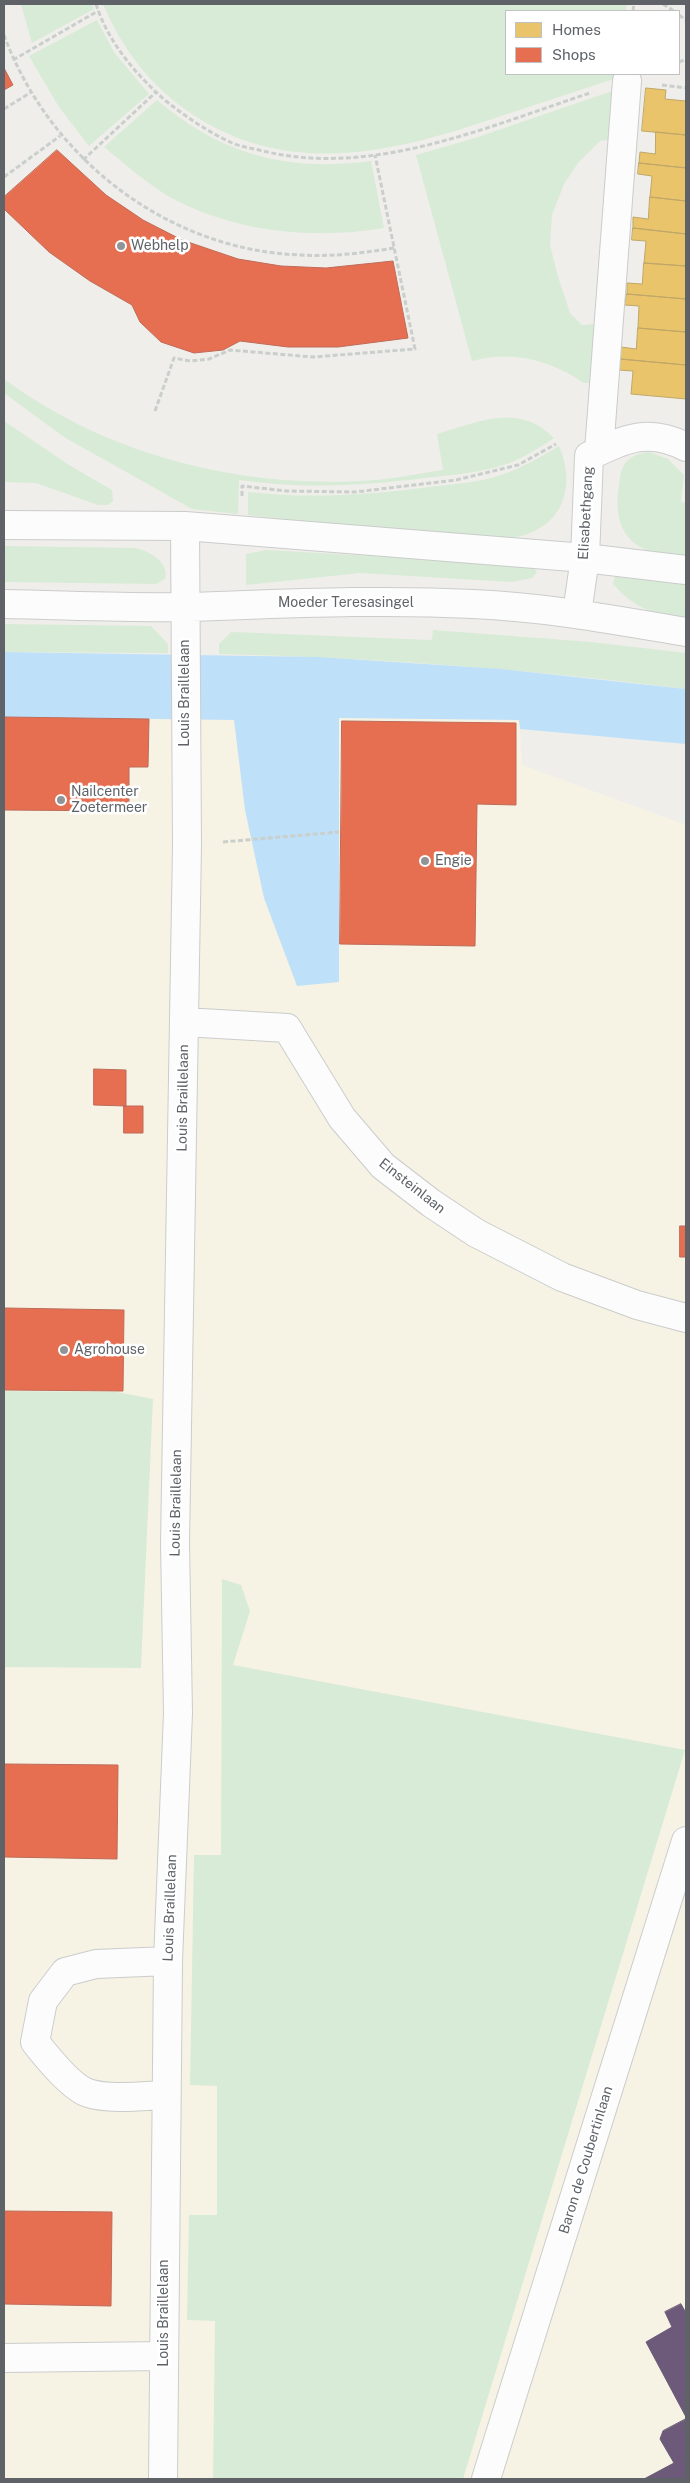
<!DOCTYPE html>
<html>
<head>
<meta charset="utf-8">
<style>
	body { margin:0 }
	#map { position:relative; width:690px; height:2483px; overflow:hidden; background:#efeeea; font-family:"Public Sans",sans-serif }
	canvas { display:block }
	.frame { position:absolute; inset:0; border:5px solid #5f6368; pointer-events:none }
	.legend { position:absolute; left:505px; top:10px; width:175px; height:65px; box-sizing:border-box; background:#fff; border:1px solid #bfc1c3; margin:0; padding:6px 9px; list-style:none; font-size:15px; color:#5f6368 }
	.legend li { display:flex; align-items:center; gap:10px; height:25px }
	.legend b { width:25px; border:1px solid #bfc1c3 }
</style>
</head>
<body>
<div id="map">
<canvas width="690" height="2483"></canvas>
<div class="frame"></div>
<ul class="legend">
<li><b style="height:14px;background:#e9c46a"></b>Homes</li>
<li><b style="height:14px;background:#e76f51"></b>Shops</li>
</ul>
</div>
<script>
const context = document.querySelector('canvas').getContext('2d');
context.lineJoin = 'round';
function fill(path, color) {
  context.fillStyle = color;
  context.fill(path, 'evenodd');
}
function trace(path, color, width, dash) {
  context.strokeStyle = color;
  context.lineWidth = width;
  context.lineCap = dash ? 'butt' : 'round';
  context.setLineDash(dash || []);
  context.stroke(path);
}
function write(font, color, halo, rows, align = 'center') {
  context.font = font + ' "Public Sans",sans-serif';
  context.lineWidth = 5;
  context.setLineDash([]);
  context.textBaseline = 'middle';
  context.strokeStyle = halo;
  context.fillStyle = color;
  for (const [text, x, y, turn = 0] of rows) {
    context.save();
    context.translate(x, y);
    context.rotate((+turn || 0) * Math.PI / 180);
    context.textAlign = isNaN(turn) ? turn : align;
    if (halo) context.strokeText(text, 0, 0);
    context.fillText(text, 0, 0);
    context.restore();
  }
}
fill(new Path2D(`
	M4 703 519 714 522 765 686 825V2479H4Z`), '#f7f3e4');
fill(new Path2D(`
	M21 4H92L94 9 32 43Z
	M103 4H627L626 11H506V74H620V77C580 90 541 103 501 116 398 151 291 180 192 114 151 87 122 49 103 4Z
	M97 20 114 52 149 94 89 146 59 107 29 56Z
	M618 89 614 139 600 141 578 163 564 184 552 215 550 245 558 277 570 313 582 325 595 324 590 383H584C549 360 514 350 472 361L416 155 475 138Z
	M157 100C222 155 287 172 371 161L384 228C311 240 233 232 168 196 145 182 125 164 104 147Z
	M4 379C109 457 246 490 376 480 399 478 421 473 443 470L437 434C479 422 518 402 554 438 539 448 524 458 507 464 481 473 452 475 425 478 359 486 305 489 239 480L238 514 192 509 64 437 4 393Z
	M4 421 69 465 112 490 113 501 108 505H98L36 483 4 482Z
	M559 446C578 490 560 531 511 538L401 532 248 515V492C311 499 367 495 430 487 453 484 476 483 498 476 520 469 539 458 559 446Z
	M649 452 668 459 684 475 681 502 686 503V557C673 555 656 555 644 549 618 537 615 510 619 485 620 477 621 466 628 460 634 455 642 453 649 452Z
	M4 546 135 548C148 551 164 559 166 573L165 579 156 584 4 582Z
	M267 550 531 565 537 572 532 578 512 582 360 573 246 585V554Z
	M617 574 686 581V618C654 614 636 610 613 584L614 578Z
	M4 624 151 626 168 644V653L4 652Z
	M433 630 591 642 686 653V689C531 669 375 658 219 654V644L231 632 432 640Z
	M4 1391 117 1392 153 1399 141 1668 4 1667Z
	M222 1579 241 1585 250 1611 233 1665 685 1750 463 2479H213L215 2321 187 2320 189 2215H217V2086L190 2085 194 1855H221Z`), '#d8ebd6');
fill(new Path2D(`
	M4 652 318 657 501 669 686 689V744L520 729 519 720 339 718V982L297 986 264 898 245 810 234 720 4 717Z`), '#bfe0f9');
const homes = new Path2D(`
	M646 88 666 90 665 99 686 101V135L642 131Z
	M656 132 686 135V168L639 163 640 152 655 154Z
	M639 163 686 168V201L650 197 652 176 638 174Z
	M650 197 686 201V234L633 228V217L648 219Z
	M633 228 686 234V266L644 263 646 241 632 240Z
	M644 263 686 266V299L627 294V283L642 284Z
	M627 294 686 299V332L638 328 639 306 625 305Z
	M638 328 686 332V365L620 359 621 347 636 349Z
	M620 359 686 365V399L631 394 633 371 619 370Z`);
fill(homes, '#e9c46a');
trace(homes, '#c0a769', 1);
const shops = new Path2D(`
	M4 68 13 85 4 90Z
	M57 150 106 195 143 220 182 240 238 259 281 266 326 268 393 261 408 338 338 347H288L240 341 223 350 194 353 161 342 140 322 132 305 90 281 49 252 4 209V197Z
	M4 717 149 719 148 767H129V811L4 810Z
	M342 721 516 723V805L477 804 475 946 340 944Z
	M94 1069 126 1070V1106L94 1105Z
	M124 1106H143V1133H124Z
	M680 1226H686V1257H680Z
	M4 1308 124 1310 123 1391 4 1390Z
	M4 1764 118 1765 117 1859 4 1857Z
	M4 2211 112 2212 111 2306 4 2304Z`);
fill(shops, '#e76f51');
trace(shops, '#be6b58', 1);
const offices = new Path2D(`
	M681 2304 686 2313V2417L646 2342 672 2327 665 2312Z
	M686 2419V2479H644L674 2463 660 2439 663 2431Z`);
fill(offices, '#6d597a');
trace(offices, '#695c75', 1);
const minor = new Path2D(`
	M599 451 627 81
	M4 525 185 526 585 558 686 570
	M4 604C64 605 125 608 185 607 281 604 377 599 473 604 545 607 615 620 686 632
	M577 613 585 558 589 456C625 439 649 427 686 447
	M184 1022 287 1028 342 1118 383 1166 431 1203 476 1233 562 1277 637 1305 686 1318
	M166 2095C142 2096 110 2100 88 2093 72 2088 46 2056 35 2042L43 2001 65 1972 96 1964 168 1961
	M4 2358 164 2356
	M163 2479 168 1961 178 1713 175 1543 187 845 185 526
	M486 2479 686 1841`);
trace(minor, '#cbcccc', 30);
trace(new Path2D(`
	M96 4C108 42 136 75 166 101 186 117 207 131 230 142 238 146 249 148 259 150 370 179 486 127 590 93
	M663 4 674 11
	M633 11 634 4
	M679 15 686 20
	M4 35C49 158 167 250 300 255 332 257 362 253 394 248
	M13 60 98 11
	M679 62 686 59
	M662 85 686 88
	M4 109 30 93
	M83 160 156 92
	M4 177 60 136
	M155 411 174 358 190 361 209 359 230 350 313 357 415 349 375 155
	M242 496V486L286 491 355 492 456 480 518 465 556 444
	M223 842 339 832`), '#cacfcc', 3, [5, 2.5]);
trace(minor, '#fdfcfc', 28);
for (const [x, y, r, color] of [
	[121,246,5,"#919496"],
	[61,800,5,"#919496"],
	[425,861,5,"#919496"],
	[64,1350,5,"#919496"]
]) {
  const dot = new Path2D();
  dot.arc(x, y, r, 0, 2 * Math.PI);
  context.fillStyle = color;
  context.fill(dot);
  trace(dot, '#fff', 2);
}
write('14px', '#5f6368', '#fff', [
	["Webhelp",131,246],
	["Nailcenter",71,792],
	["Zoetermeer",71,808],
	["Engie",435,861],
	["Agrohouse",74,1350]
], 'left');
write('14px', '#5f6368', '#fff', [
	["Elisabethgang",586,513,-87],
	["Moeder Teresasingel",346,603],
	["Louis Braillelaan",185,693,-90],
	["Louis Braillelaan",183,1098,-89],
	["Einsteinlaan",412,1186,38],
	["Louis Braillelaan",176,1503,-89],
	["Louis Braillelaan",170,1908,-88],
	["Baron de Coubertinlaan",586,2160,-73],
	["Louis Braillelaan",164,2313,-90]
]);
</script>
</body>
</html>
